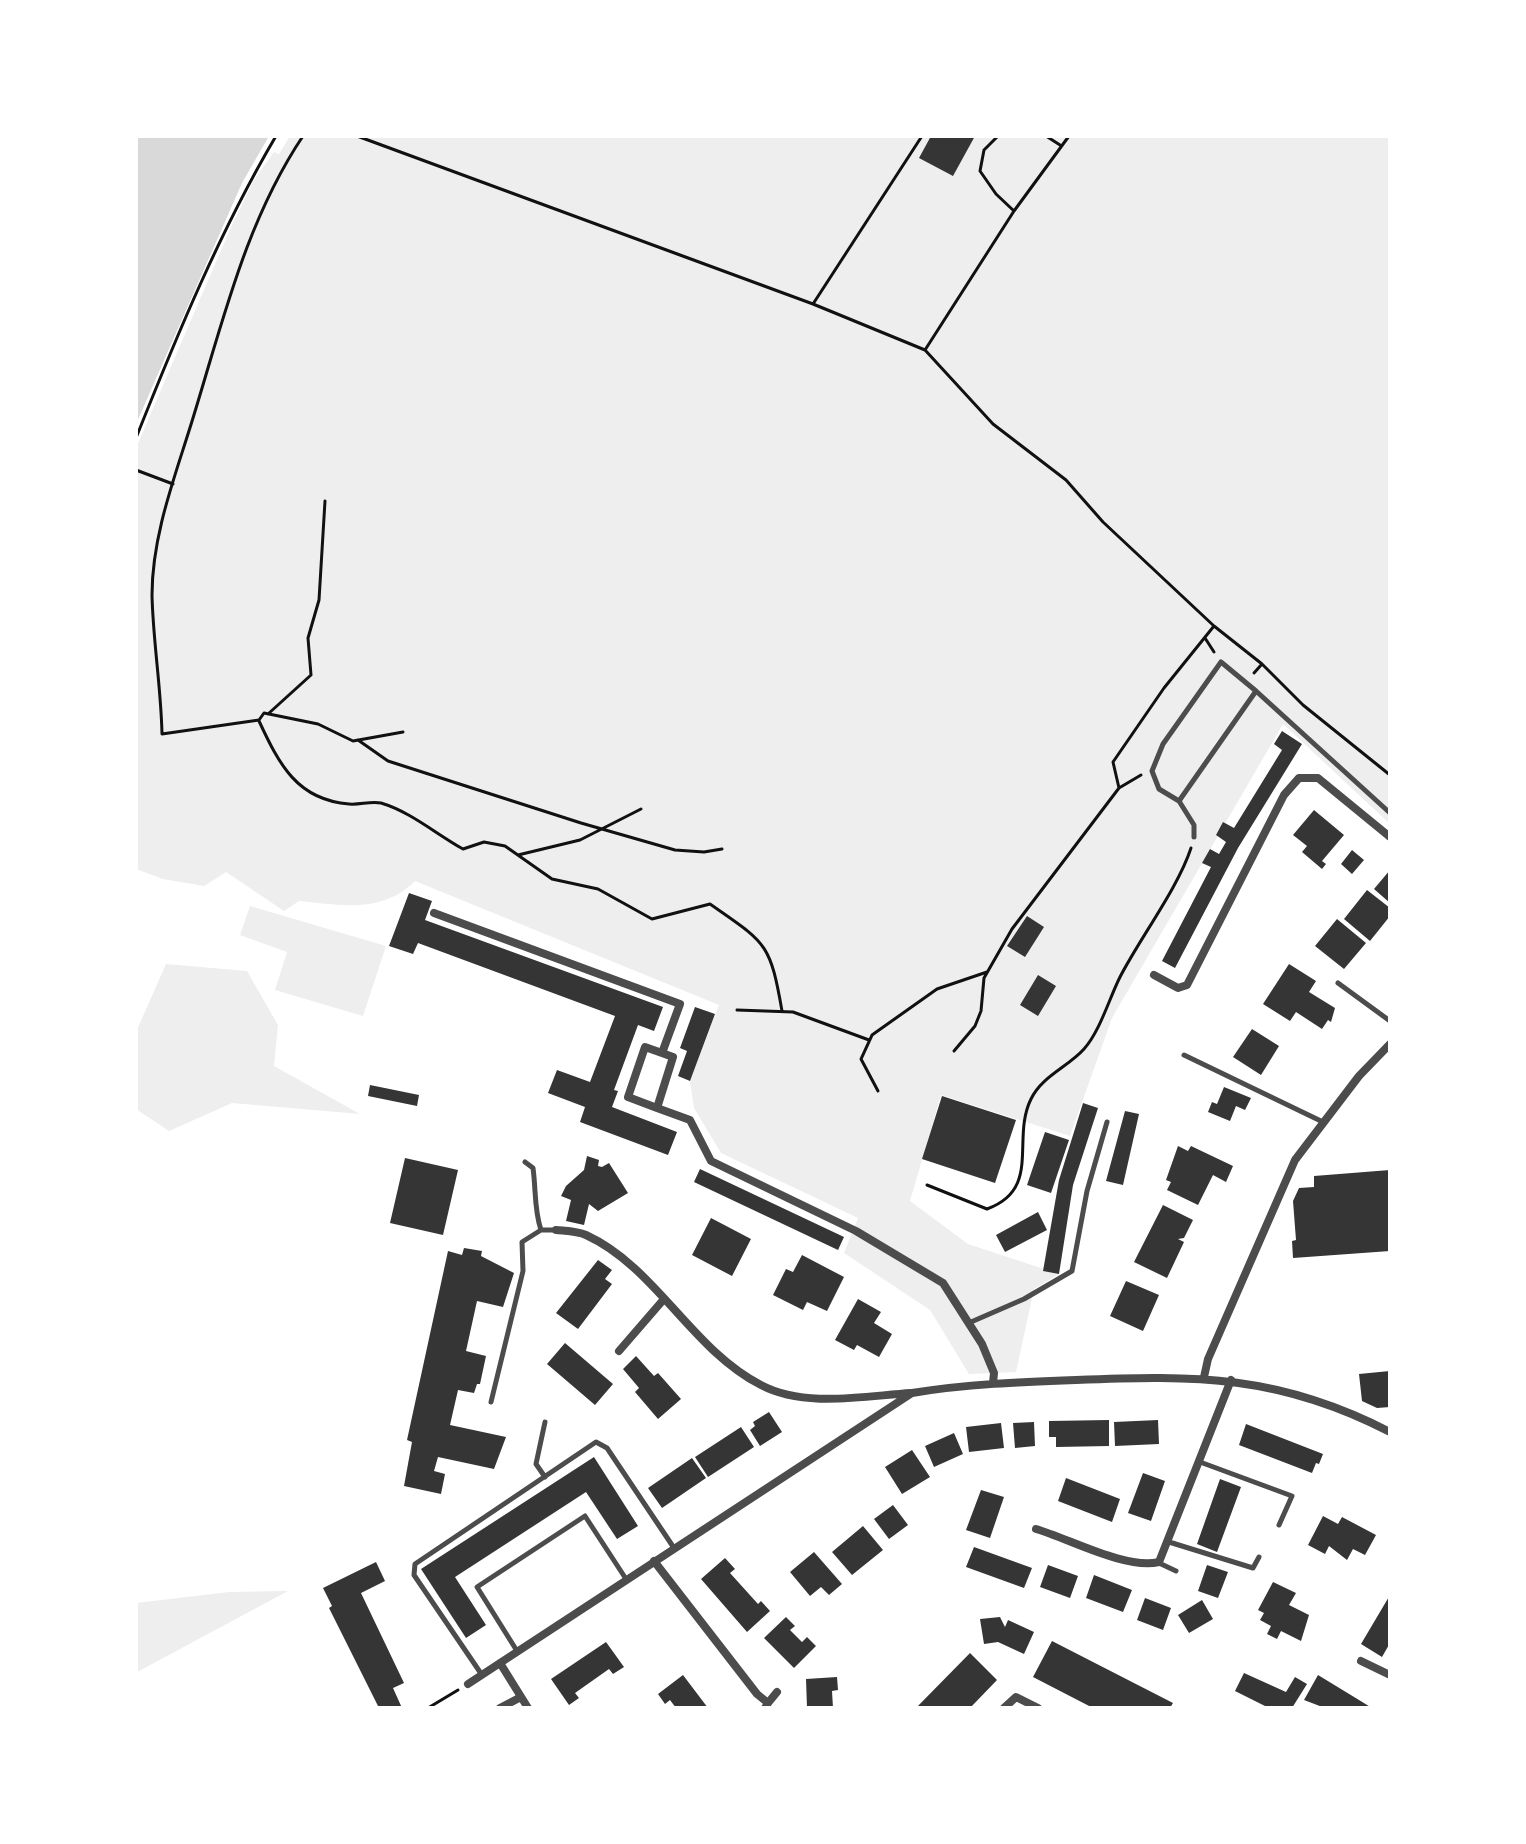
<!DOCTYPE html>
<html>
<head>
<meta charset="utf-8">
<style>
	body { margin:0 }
	#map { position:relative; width:1526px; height:1844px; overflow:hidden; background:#fff; font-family:Roboto,sans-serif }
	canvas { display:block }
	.frame { position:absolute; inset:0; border:138px solid #fff; pointer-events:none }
</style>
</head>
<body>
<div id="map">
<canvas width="1526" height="1844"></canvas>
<div class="frame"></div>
</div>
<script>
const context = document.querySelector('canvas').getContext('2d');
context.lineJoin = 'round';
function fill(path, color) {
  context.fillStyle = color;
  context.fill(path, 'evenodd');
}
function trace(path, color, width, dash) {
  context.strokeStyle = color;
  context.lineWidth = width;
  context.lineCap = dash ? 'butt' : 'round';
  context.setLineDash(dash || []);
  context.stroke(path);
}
fill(new Path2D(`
	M290 136H1390V824L1283 724 1112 1018 1070 1136 941 1095 910 1201 968 1244 1059 1274 1034 1289 1016 1372 969 1374 930 1310 844 1253 858 1218 721 1153 694 1108 690 1081 719 1005 415 881C382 914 341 905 299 901L284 911 226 872 204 886 163 879 136 869V448L231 227 254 180 274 152 279 154Z
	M250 906 386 946 363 1016 275 990 287 952 240 935Z
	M166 964 247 971 278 1025 274 1066 360 1114 232 1103 169 1131 136 1109V1032Z
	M288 1591 139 1671 136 1672V1603L229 1592Z`), '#eee');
fill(new Path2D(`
	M136 136H269L242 183 136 424Z`), '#d9d9d9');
fill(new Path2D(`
	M931 136H975L953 176 919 158Z
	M1282 731 1302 744 1238 848 1175 968 1162 961 1211 867 1202 863 1210 849 1219 854 1226 842 1216 835 1223 822 1234 828 1282 750 1274 744Z
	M1314 810 1344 835 1322 861 1326 864 1322 869 1302 852 1307 846 1293 835Z
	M1352 850 1364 860 1352 874 1341 864Z
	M1390 870V903L1374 889Z
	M1367 890 1390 908V916L1370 941 1344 919Z
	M409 893 432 901 425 920 663 1007 654 1031 638 1025 614 1090 618 1091 612 1107 677 1132 668 1155 580 1122 585 1107 548 1093 557 1070 590 1082 615 1016 418 943 413 954 389 946Z
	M1027 916 1044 927 1025 957 1007 946Z
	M1337 919 1366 943 1344 969 1315 946Z
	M1289 964 1316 981 1309 992 1335 1008 1331 1022 1328 1020 1322 1029 1296 1012 1290 1021 1263 1004Z
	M1038 975 1056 986 1038 1016 1020 1005Z
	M695 1007 715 1014 690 1081 678 1076 687 1051 680 1048Z
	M1252 1029 1279 1046 1261 1075 1233 1057Z
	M370 1085 419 1095 417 1106 368 1096Z
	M1224 1087 1251 1098 1245 1110 1236 1106 1230 1121 1208 1112 1212 1102 1217 1104Z
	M942 1096 1016 1120 995 1183 922 1159Z
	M1083 1103 1098 1108 1073 1185 1059 1274 1043 1271 1059 1180Z
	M1125 1111 1139 1114 1123 1185 1106 1181Z
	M1045 1132 1069 1140 1051 1193 1027 1185Z
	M1178 1146 1188 1151 1191 1146 1233 1166 1226 1182 1213 1175 1198 1205 1167 1190 1171 1182 1166 1180Z
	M587 1156 599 1160 598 1166 602 1167 609 1163 628 1193 598 1211 589 1204 584 1225 566 1221 571 1200 561 1196 566 1186 584 1170Z
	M405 1158 458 1170 443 1235 390 1223Z
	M700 1169 844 1237 838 1250 694 1182Z
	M1390 1170V1251L1293 1258 1292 1241 1296 1240 1293 1201 1299 1188 1314 1187V1176Z
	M1163 1205 1193 1220 1184 1238 1178 1239 1184 1242 1167 1278 1134 1262Z
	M1038 1212 1047 1230 1005 1252 996 1235Z
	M711 1218 751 1239 732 1276 692 1255Z
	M464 1248 482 1251 481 1256 514 1273 503 1307 477 1301 466 1351 486 1356 480 1384H477L474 1393 458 1390 450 1425 506 1437 494 1469 438 1457 434 1471 445 1474 441 1494 404 1486 412 1442 407 1440 448 1251 462 1255Z
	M802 1255 844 1277 827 1311 807 1302 803 1310 773 1295 786 1269 793 1272Z
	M598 1260 612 1270 605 1279 612 1284 578 1329 556 1313Z
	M1126 1281 1159 1295 1143 1331 1110 1316Z
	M858 1299 881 1312 874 1323 892 1334 879 1357 857 1345 854 1350 835 1340Z
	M565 1343 613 1384 595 1405 547 1364Z
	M636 1356 654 1376 658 1373 681 1399 658 1419 635 1392 639 1388 623 1369Z
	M1390 1371V1407L1377 1408 1362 1401 1359 1374Z
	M769 1412 782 1432 760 1446 750 1430 755 1426 753 1422Z
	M1109 1420V1446L1056 1447V1437H1049V1421Z
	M1158 1420 1159 1444 1115 1446 1114 1422Z
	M1034 1422 1035 1446 1015 1448 1013 1423Z
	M1001 1423 1004 1448 969 1452 966 1427Z
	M1246 1424 1323 1454 1319 1464 1316 1463 1312 1473 1239 1445Z
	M741 1427 754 1447 708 1477 695 1457Z
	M954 1433 963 1454 934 1467 925 1446Z
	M912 1450 930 1477 902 1494 885 1467Z
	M594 1457 638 1526 617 1539 586 1492 455 1577 486 1625 466 1638 421 1569Z
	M692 1458 706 1478 662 1508 648 1488Z
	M1143 1473 1165 1481 1151 1521 1128 1513Z
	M1066 1478 1120 1499 1112 1522 1058 1501Z
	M1220 1479 1241 1487 1217 1552 1197 1544Z
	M981 1490 1004 1497 990 1538 966 1530Z
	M893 1505 908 1525 889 1539 874 1519Z
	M1323 1516 1338 1524 1342 1517 1376 1535 1365 1555 1353 1549 1347 1560 1329 1546 1325 1554 1308 1545Z
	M863 1526 883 1550 852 1575 832 1552Z
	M974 1547 1032 1568 1024 1588 966 1567Z
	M814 1552 842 1584 829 1595 821 1587 810 1596 790 1572Z
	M725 1558 735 1569 730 1573 758 1604 761 1601 770 1611 747 1632 701 1579Z
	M376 1562 385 1581 361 1593 404 1683 393 1688 402 1708H379L329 1608 332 1606 323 1588Z
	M1048 1565 1078 1576 1070 1598 1040 1587Z
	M1207 1565 1228 1572 1218 1598 1198 1591Z
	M1094 1575 1132 1590 1123 1612 1086 1598Z
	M1273 1582 1296 1593 1289 1605 1309 1615 1301 1641 1281 1631 1277 1639 1267 1634 1271 1626 1260 1620 1264 1613 1258 1610Z
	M1390 1595V1643L1382 1657 1361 1644Z
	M1145 1598 1171 1608 1163 1630 1137 1620Z
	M1202 1600 1213 1619 1189 1633 1178 1615Z
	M786 1617 795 1626 790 1630 802 1642 807 1637 816 1646 794 1668 764 1638Z
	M1000 1617 1005 1627 1008 1620 1034 1632 1024 1654 998 1642 984 1644 980 1619Z
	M1052 1641 1173 1703 1170 1708H1093L1033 1677Z
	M606 1642 624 1667 613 1674 609 1669 575 1693 579 1698 569 1705 551 1679Z
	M970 1653 997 1680 970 1708H916Z
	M1244 1673 1286 1692 1295 1677 1307 1684 1292 1708H1269L1235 1691Z
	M683 1675 708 1708H676L670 1700 665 1704 658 1694Z
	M1318 1675 1359 1700 1372 1708H1325L1304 1700Z
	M837 1677 838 1690 832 1691 833 1708H807L806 1679Z`), '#353535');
trace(new Path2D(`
	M303 136C246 221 223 321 193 418 176 474 152 534 152 595 153 641 161 687 162 734L259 720 264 713 318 724 353 741 403 732
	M357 136 813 304 925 350 993 424 1066 480 1103 522 1214 626 1262 664 1254 673
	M998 136 984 150 980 171 996 194 1014 211
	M1046 136 1060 145
	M813 304 922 136
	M925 350 1014 211 1069 136
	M136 438C177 335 220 231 276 136
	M136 470 173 484
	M1205 638 1214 652
	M1262 664 1303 705 1390 775
	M268 714 311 675 308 638 319 600 325 501
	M259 721C279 764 297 800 349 804 360 805 370 801 381 803 411 812 436 834 463 849L484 842 505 846 552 879 598 889 652 919 710 904C766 943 770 942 782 1011
	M358 740 388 761 581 823 675 850 704 852 722 849
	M1119 788 1113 762 1164 688 1214 626
	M518 855 580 840 641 809
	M737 1010 793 1012 869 1040
	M954 1051 975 1026 981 1011 984 978 1012 929 1119 788 1141 775
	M878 1091 861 1059 872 1035 937 989 987 972
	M927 1185 987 1209C1042 1189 1011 1139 1031 1099 1042 1076 1068 1067 1084 1049 1100 1031 1109 999 1120 977 1140 938 1178 888 1191 848
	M428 1708 458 1690`), '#111', 3);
trace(new Path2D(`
	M1221 662 1256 691 1179 801 1159 789 1152 771 1163 744Z
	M1256 691 1390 813
	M1179 801 1194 825V837
	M1338 983 1390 1021
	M1184 1055 1323 1122
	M525 1162 533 1168C536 1189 534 1210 541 1230
	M971 1322 1024 1299 1072 1271 1087 1191 1107 1122
	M491 1402 523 1271 522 1242 541 1230H556
	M1200 1462 1292 1496 1279 1525
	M545 1477 536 1464 545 1422
	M1169 1542 1253 1568 1259 1557
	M1159 1563 1176 1571
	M517 1651 477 1587 585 1516 626 1579
	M482 1675 414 1575 415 1564 596 1442 607 1448 674 1548`), '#4c4c4c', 5);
trace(new Path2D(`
	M434 913 680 1004 662 1053 673 1057 657 1108 690 1120 711 1161 856 1231 943 1283 982 1344 994 1373 993 1383
	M1154 975 1178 988 1187 985 1284 795 1299 778H1318L1390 837
	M657 1108 628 1097 645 1047 662 1053
	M556 1230C565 1231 577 1231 586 1235 656 1267 692 1350 761 1385 804 1408 864 1396 911 1393
	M619 1351 664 1299
	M1204 1377 1208 1359 1295 1160 1359 1076 1390 1044
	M1036 1529C1070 1539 1126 1570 1159 1562L1231 1380
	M654 1561 757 1694 768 1703 765 1708
	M1361 1661 1390 1675
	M500 1663 528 1708
	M468 1684 912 1393C966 1384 1021 1382 1076 1380 1196 1375 1280 1375 1390 1432
	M768 1703 777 1692
	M500 1708 521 1697
	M1004 1708 1016 1697 1038 1708`), '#4c4c4c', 8);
</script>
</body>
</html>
